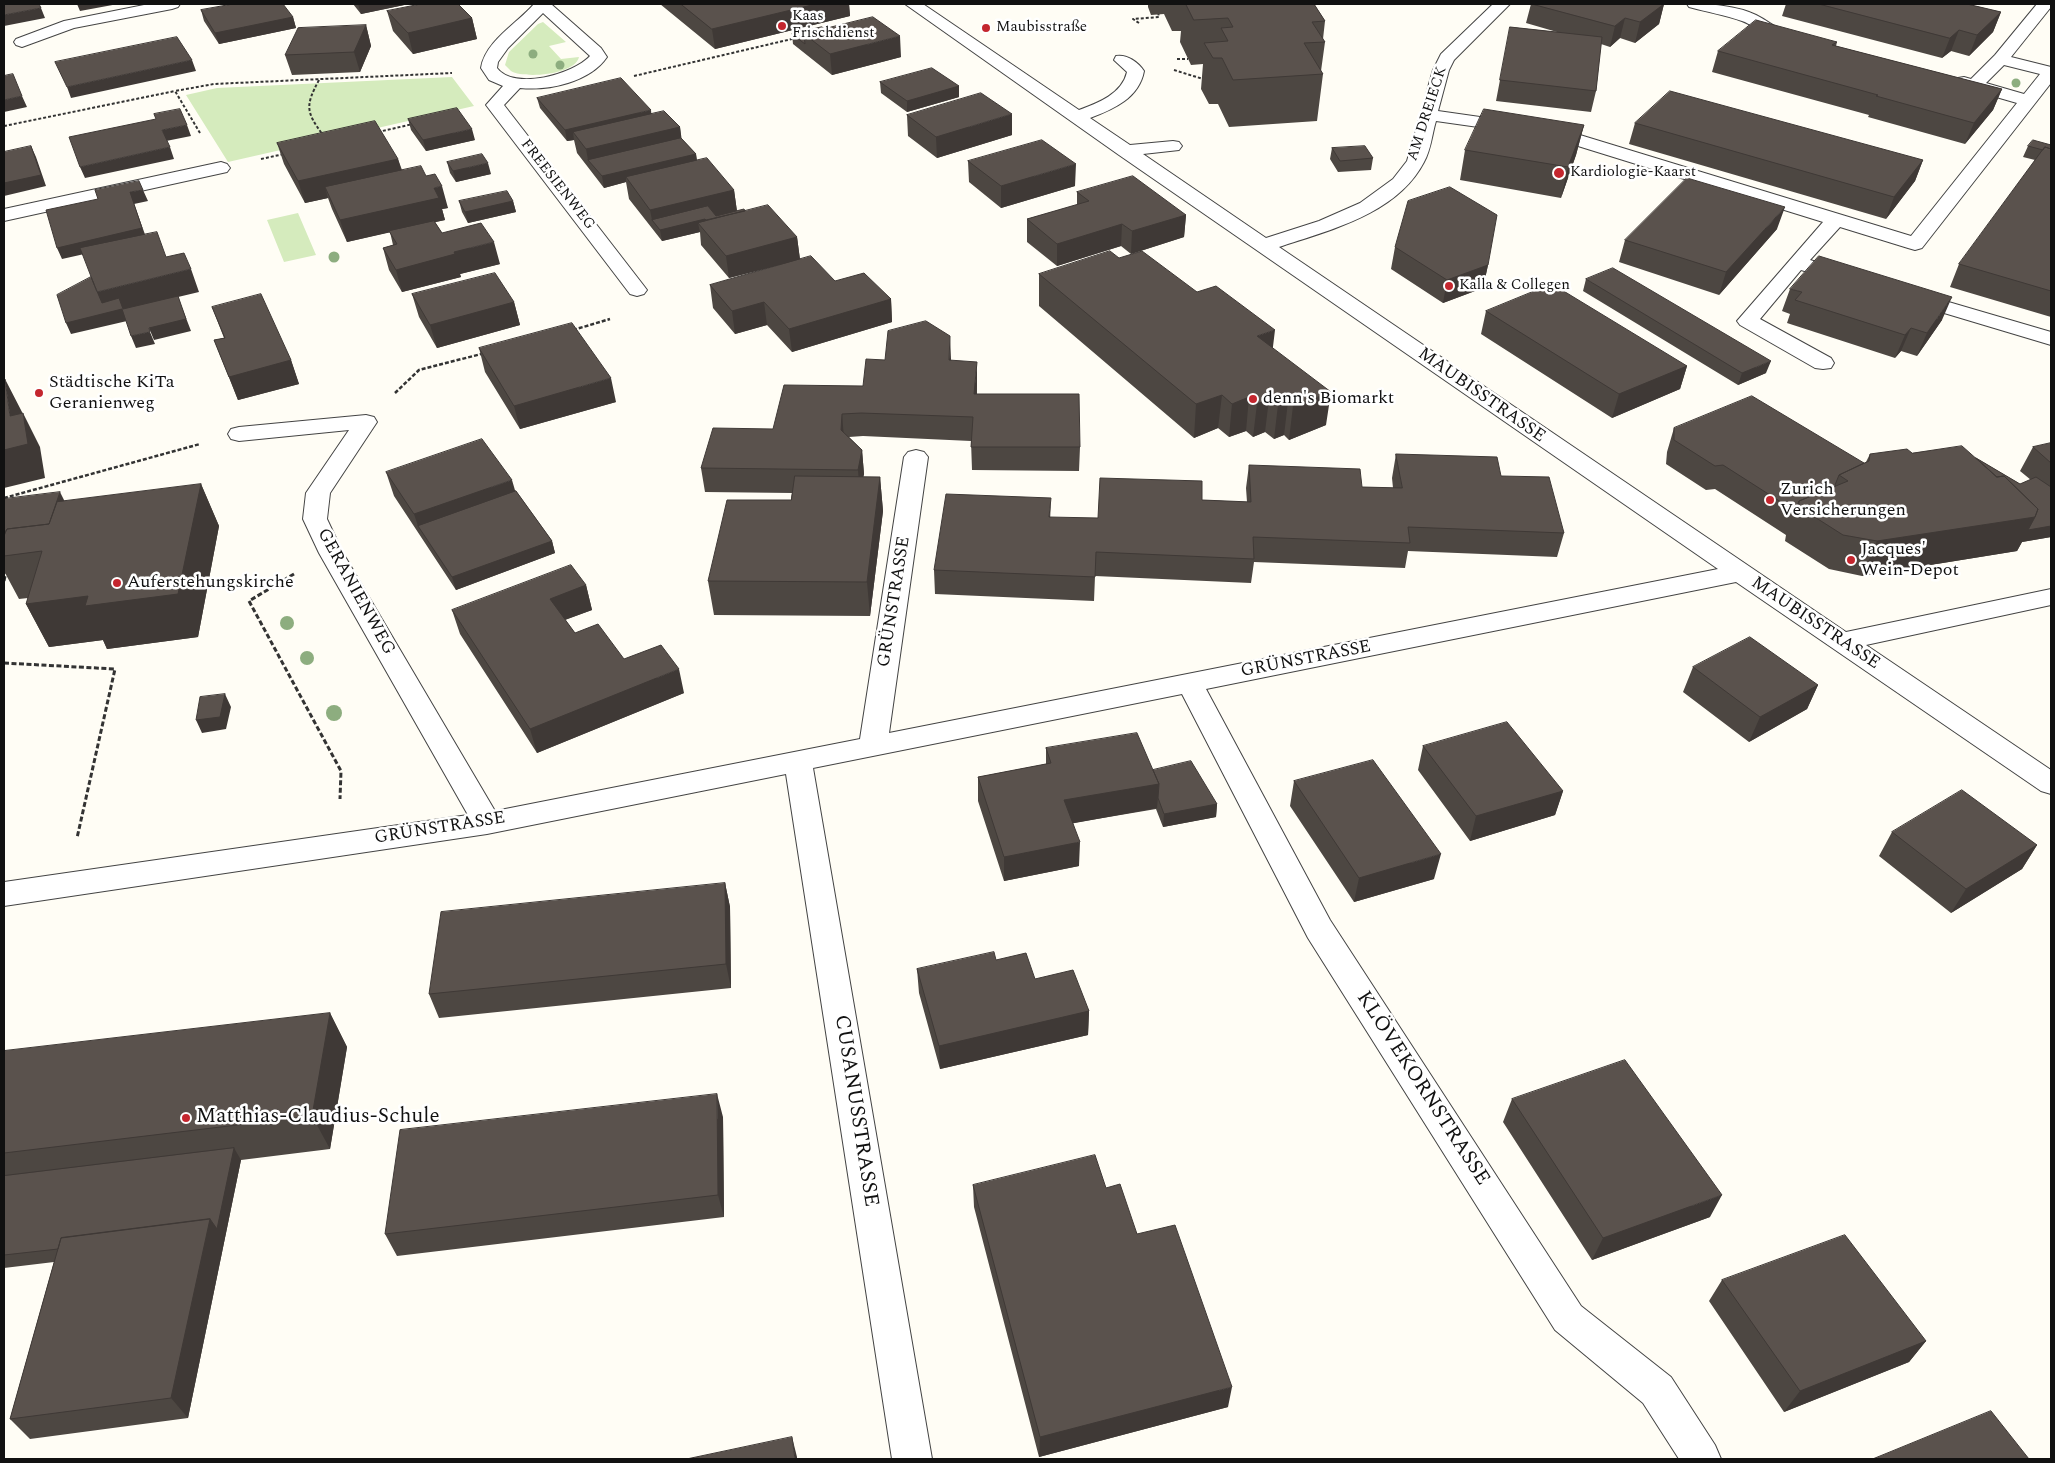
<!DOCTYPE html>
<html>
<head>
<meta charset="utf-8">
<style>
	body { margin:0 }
	#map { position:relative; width:2055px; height:1463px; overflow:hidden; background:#fffdf5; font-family:Spectral,serif }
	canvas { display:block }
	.frame { position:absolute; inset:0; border:5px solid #111; pointer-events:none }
</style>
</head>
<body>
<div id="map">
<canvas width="2055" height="1463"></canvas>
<div class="frame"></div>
</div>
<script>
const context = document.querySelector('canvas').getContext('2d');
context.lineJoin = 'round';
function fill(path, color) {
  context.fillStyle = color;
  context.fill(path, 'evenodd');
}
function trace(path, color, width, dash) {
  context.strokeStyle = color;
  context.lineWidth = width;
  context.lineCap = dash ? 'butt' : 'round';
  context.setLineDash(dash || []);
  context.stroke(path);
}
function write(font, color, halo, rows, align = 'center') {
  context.font = font + ' Spectral,serif';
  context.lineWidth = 5;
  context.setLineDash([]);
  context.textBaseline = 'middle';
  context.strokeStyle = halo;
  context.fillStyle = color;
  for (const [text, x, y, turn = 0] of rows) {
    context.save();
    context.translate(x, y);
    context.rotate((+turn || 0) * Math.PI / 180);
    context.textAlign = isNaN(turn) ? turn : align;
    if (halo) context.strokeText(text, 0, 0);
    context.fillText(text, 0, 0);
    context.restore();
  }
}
fill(new Path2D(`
	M543 22 566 42 549 46 561 59 579 57C575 75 524 79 511 71 509 69 507 67 505 65L509 52 538 24Z
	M452 77 474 106 228 162 186 95 217 88Z
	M298 213 316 255 284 262 267 220Z`), '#d5ebbd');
const minor = new Path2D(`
	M149 4H180L178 7 172 9 74 28 22 47 16 45 14 42 16 39 64 21Z
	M534 4H551L601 48 607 57C590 82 549 91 520 88L504 105 644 286 647 290 644 294 637 296 630 294 486 105 503 86 489 80 481 68C485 41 518 23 534 4ZM543 13 590 56C574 74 514 91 497 68L498 62 508 48Z
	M905 4H923L1079 110C1098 103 1122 94 1127 72L1114 60 1116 56C1127 54 1138 62 1144 71 1139 98 1114 109 1090 118L1130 145 1173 141 1179 142 1182 146 1179 150 1143 154 1266 238 1319 221 1360 203 1393 179 1407 161 1433 70 1441 54 1493 4H1510L1454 60 1449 70 1438 111 1557 128 1911 236 2017 103 1958 86 1956 82 1958 78 1964 77 1971 79 1995 55 2037 4H2051V7L2011 57 2051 67V83L1922 248 1915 250 1908 248 1840 227 1810 260 1853 273 1856 277 1853 281 1846 283 1801 270 1760 319 1831 358 1834 363 1831 368 1823 369 1815 368 1740 325 1737 321 1823 222 1549 137 1436 121C1432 134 1431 150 1424 162 1397 214 1330 230 1279 247L1846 632 2051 589V605L1866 645 2051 770V794L2041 791 1736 582 1206 689 1330 920 1581 1306 1671 1377 1715 1445 1721 1459H1679L1643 1403 1555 1330 1308 938 1182 694 813 768 932 1459H892L786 774 487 834 4 906V882L468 815 319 553 303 519 306 493 349 430 239 441 231 439 228 434 231 429 239 427 366 415 374 417 377 422 330 493 327 519 343 553 495 811 860 739 904 457 908 452 916 450 924 452 928 457 889 733 1718 569 1119 155ZM2004 65 2040 74 2024 94 1986 83Z
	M1687 4C1707 3 1738 6 1756 15 1772 23 1776 30 1795 35L1797 38 1795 41C1773 47 1760 27 1742 21 1725 15 1707 12 1689 7Z
	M221 162 227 164 230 168 227 172 4 221V209Z
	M1911 291 2051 332V345L1904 301 1901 297 1904 293Z`);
trace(minor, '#444', 2);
trace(new Path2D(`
	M1139 23 1133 19 1159 17 1158 12
	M1177 59H1188
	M1174 70 1203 79
	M634 76 796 38
	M319 80C305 106 306 112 323 135
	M4 126 175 91
	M378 132 413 124
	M200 133 175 91 214 84 452 73
	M261 159 284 154`), '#333', 2, [3, 2]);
trace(new Path2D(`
	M573 330 610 319
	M395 393 419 370 485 353
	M4 498 200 444`), '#333', 2.5, [4, 2]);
trace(new Path2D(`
	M294 574 249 601 341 771 340 799
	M4 581 6 572
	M4 663 115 669 77 838`), '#333', 3, [5, 2.5]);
fill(minor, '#fff');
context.fillStyle = '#8dad7f';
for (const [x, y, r] of [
	[533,54,4.5],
	[560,65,4.5],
	[2016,83,4.5],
	[334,257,5.5],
	[287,623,7],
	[307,658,7],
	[334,713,8]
]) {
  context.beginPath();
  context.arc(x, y, r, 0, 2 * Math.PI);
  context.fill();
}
fill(new Path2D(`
	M353 4H409L361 14Z
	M660 4H849L850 16 715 49Z
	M1148 4H1314L1325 21 1323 39 1325 42 1321 71 1323 74 1317 121 1229 127 1218 104H1209L1201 89 1203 64 1191 65 1180 42 1181 31H1172L1164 14 1151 15 1148 7Z
	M1531 4H1664L1659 24 1635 43 1620 38 1610 47 1601 44 1596 91 1591 112 1496 101 1510 27 1557 32 1526 23Z
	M1786 4H1967L2001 12 1993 32 1969 56 1951 51 1942 58 1782 16Z
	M201 10 293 17 296 28 219 44 204 21Z
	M387 11 472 18 477 39 413 54 393 31Z
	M366 25 371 46 360 72 292 75 285 55Z
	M825 29 901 57 832 75 793 44 792 34Z
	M1837 42 1836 46 2002 89 1993 110 1965 144 1868 117 1869 115 1712 72 1718 51Z
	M880 82 959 86V97L907 112 881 93Z
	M537 98 651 114 680 127 681 138 696 154 697 160 734 190 737 211H745L797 237 800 259 835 281 891 299 892 322 792 352 767 325 735 334 713 308 710 285 786 263 729 278 701 245 700 232 662 241 629 199 626 182 604 188 577 153 574 140 567 141 540 108Z
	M907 115 1012 135 937 158 908 136Z
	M408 119 475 140 426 151 411 130Z
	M1635 123 1923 160 1915 181 1886 219 1629 144Z
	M1584 125 1576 155 1561 198 1460 180 1465 150Z
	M277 143 398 159 402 170 426 176 448 208 442 209 445 220 435 222 442 233 500 264 460 274 461 277 402 292 389 270 383 248 393 245 390 232 347 242 332 209 328 198 305 203 284 164Z
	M2051 145V317L1950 287 1959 264 2035 160 2023 157 2028 146Z
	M1332 148 1373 158 1371 170 1338 172 1330 159Z
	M968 161 1075 186 1001 208 969 182Z
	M447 162 491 174 456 182 450 173Z
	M1077 192 1186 215 1184 237 1131 254 1121 246 1057 266 1027 242V219L1077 205Z
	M459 201H513L516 212 468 223 462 212Z
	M1777 229 1719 295 1619 262 1625 240Z
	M1395 247 1488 265 1483 288 1443 303 1391 269Z
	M1119 258 1197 292 1273 348 1326 425 1289 440 1284 435 1274 439 1265 432 1253 437 1246 431 1229 437 1218 428 1194 438 1039 306V274Z
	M1586 279 1766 373 1738 385 1583 291Z
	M1790 289 1942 320 1917 356 1901 351 1895 358 1787 323 1790 314 1782 311Z
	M412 294 514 302 520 325 437 348 419 317Z
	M212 307 291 360 299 384 238 400 214 340 224 338Z
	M1486 311 1687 366 1680 389 1612 418 1481 334Z
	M479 348 616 402 520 429 485 372Z
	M885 360H951L977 385V394L1080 447 1079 471 972 470 971 441 863 436 849 437 862 450 864 474 863 477H880L883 511 870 616 714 615 708 581 791 500 792 493 705 492 701 468 773 429 863 386Z
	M1674 428 1864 463 1866 462 1870 454 1912 453 1976 458 2020 484 2031 480 2020 471 2033 447 2051 443V537L2022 542 2017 551 1862 576 1829 569 1785 541 1786 535 1715 489 1706 490 1666 464 1667 452Z
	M1396 454 1501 476 1564 533 1557 557 1408 551 1405 568 1254 562 1251 583 1095 576 1094 601 935 594 934 570 1098 518 1202 500 1247 502 1246 488 1249 465 1362 487 1393 488 1392 478Z
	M386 472 516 491 552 541 555 553 456 590 394 496Z
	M201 484 219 526 198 637 107 649 103 640 49 647 26 604 28 598 19 599 4 571V499L64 501Z
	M586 585 592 610 565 620 575 633 684 693 537 753 460 634 452 610Z
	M1693 667 1818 685 1807 709 1749 742 1683 692Z
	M1423 746 1563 791 1555 815 1470 841 1418 770Z
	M1046 748 1153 770 1217 804 1216 817 1163 827 1156 809 1073 823 1079 866 1004 881 978 801V777L1046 764Z
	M1294 781 1434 879 1354 902 1290 806Z
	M1892 832 2037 845 2022 869 1951 913 1879 856Z
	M725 883 730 907 731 988 439 1018 429 994Z
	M996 960 1035 979 1089 1011 1088 1035 940 1069 919 993 917 969Z
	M330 1013 347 1047 330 1149 241 1160 188 1418 30 1439 10 1419 54 1262 4 1268V1051Z
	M1512 1099 1710 1217 1592 1260 1503 1122Z
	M723 1117 724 1217 397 1256 385 1234Z
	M973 1185 1106 1188 1137 1234 1228 1407 1039 1457 974 1207Z
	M1722 1280 1926 1341 1909 1362 1784 1412 1709 1301Z`), '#4d4742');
fill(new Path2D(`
	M77 4H118L80 11Z
	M358 4H409L361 14Z
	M816 4H849L850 16 715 49 712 29Z
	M1664 4 1659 24 1635 43 1640 22Z
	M41 8 45 18 4 26V15Z
	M2001 12 1993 32 1969 56 1977 35Z
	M293 17 296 28 219 44 215 33Z
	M472 18 477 39 413 54 408 33Z
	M1625 18 1620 38 1610 47 1615 26Z
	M366 25 371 46 360 72 354 52Z
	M1959 30 1951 51 1942 58 1950 38Z
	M900 36 901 57 832 75 830 54Z
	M192 60 196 71 71 98 67 87Z
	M959 86V97L907 112V101Z
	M2002 89 1993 110 1965 144 1974 123Z
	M22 96 27 107 4 112V100Z
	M651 110 652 121 573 132 574 140 567 141 565 130Z
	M1012 114V135L937 158 936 137Z
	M187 125 191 136 166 141 162 130Z
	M1584 125 1576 155 1561 198 1568 167Z
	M680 127 683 149 588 160 586 149Z
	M472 129 475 140 426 151 423 140Z
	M31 146 36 157 46 186 4 196V183Z
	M170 147 174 159 85 178 80 167Z
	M696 154 697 165 626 177V182L604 188 602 176Z
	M398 159 404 180 325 187 328 198 305 203 298 181Z
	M1923 160 1915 181 1886 219 1894 197Z
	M488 163 491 174 456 182 453 171Z
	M1076 164 1075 186 1001 208V186Z
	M442 186 448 208 442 209 445 220 347 242 340 220 434 188Z
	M143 190 148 201 134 204 147 240 62 259 57 248 130 192Z
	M734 190 737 212 705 219 707 230 698 223 700 232 662 241 660 230 652 220 650 210Z
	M513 201 516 212 468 223 465 212Z
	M1785 207 1777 229 1719 295 1726 272Z
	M1186 215 1184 237 1131 254 1132 231Z
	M1122 224 1121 246 1057 266V244Z
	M797 237 800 260 729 278 726 256Z
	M494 242 500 264 460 274 461 277 402 292 396 270 454 252Z
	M1488 265 1483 288 1443 303 1447 280Z
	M191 269 199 292 178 297 191 331 154 340 149 328 127 321 71 334 66 323 97 292Z
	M1952 297 1942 320 1917 356 1927 333Z
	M891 299 892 322 792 352 789 329Z
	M514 302 520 325 437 348 430 325Z
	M764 302 767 325 735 334 732 311Z
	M1911 328 1901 351 1895 358 1905 335Z
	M1275 330 1271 363 1257 336Z
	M150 332 155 344 136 348 131 336Z
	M950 336 951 359 950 383 949 360Z
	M291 360 299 384 238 400 229 377Z
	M1771 361 1766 373 1738 385 1742 373Z
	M977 362V385L975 417 974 394Z
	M1687 366 1680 389 1612 418 1619 394Z
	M611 378 616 402 520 429 514 406Z
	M5 379 22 412 26 445 23 413 40 447 45 478 4 488V450L10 416Z
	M1331 392 1326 425 1289 440 1293 406Z
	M1222 395 1218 428 1194 438 1196 404Z
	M1249 397 1246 431 1229 437 1232 404Z
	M1269 399 1265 432 1253 437 1257 404Z
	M1288 402 1284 435 1274 439 1278 405Z
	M842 414 844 438 841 430Z
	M862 450 864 474 860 494 858 470Z
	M880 477 883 511 870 616 867 582Z
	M512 480 519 504 418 526 414 514Z
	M201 484 219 526 198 637 107 649 103 640 49 647 26 604Z
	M60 492 72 516 42 551 4 556V532Z
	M1051 498 1050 522 1049 517Z
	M2035 517 2051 526V537L2022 542 2017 551 1862 576 1877 541Z
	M552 541 555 553 456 590 452 577Z
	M586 585 592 610 556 623 550 599Z
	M679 669 684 693 537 753 530 729Z
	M1818 685 1807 709 1749 742 1760 717Z
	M225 694 231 707 226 729 202 733 196 720Z
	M1159 784 1157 808 1064 825V800Z
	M1563 791 1555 815 1470 841 1476 816Z
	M1217 804 1216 817 1163 827 1164 814Z
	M1080 842 1079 866 1004 881V857Z
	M2037 845 2022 869 1951 913 1966 889Z
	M1441 854 1434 879 1354 902 1359 878Z
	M725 883 730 907 731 988 726 964Z
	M1089 1011 1088 1035 940 1069 939 1046Z
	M330 1013 347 1047 330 1149 312 1116Z
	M717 1094 723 1117 724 1217 718 1195Z
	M234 1148 241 1160 188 1418 171 1398 210 1219Z
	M1722 1195 1710 1217 1592 1260 1603 1238Z
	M1926 1341 1909 1362 1784 1412 1800 1391Z
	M1232 1387 1228 1407 1039 1457 1040 1437Z
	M792 1437 797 1457V1459H795Z`), '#3f3936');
const building = new Path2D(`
	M4 4H39L41 8 4 15Z
	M233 4H283L293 17 215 33 201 10Z
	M421 4H458L472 18 408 33 387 11Z
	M681 4H816L712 29Z
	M1186 4H1314L1325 21 1312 22 1325 42 1304 43 1323 74 1233 80 1222 58H1213L1204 43 1228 41 1221 28 1233 27 1228 18 1194 20Z
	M1532 4H1664L1640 22 1625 18 1615 26Z
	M1819 4H1967L2001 12 1977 35 1959 30 1950 38Z
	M873 17 900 36 830 54 804 34Z
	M1756 20 1837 42 1832 45 2002 89 1974 123 1876 96 1878 95 1718 51Z
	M366 25 354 52 285 55 298 28Z
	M822 27 825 29 804 34 805 44 792 34Z
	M1510 27 1602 37 1596 91 1500 80Z
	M177 37 192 60 67 87 55 62Z
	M932 68 959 86 907 101 880 82Z
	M13 74 22 96 4 100V76Z
	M621 78 651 110 565 130 537 98Z
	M1670 91 1923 160 1894 197 1635 123Z
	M981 93 1012 114 936 137 907 115Z
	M457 108 472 129 423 140 408 119Z
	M180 109 187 125 162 130 170 147 80 167 69 137 156 119 154 114Z
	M1484 109 1584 125 1568 167 1465 150Z
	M664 111 680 127 586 149 573 132Z
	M375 121 398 159 298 181 277 143Z
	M681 138 696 154 602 176 588 160Z
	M1042 140 1076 164 1001 186 968 161Z
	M2033 140 2051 145V149L2045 147 2043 150 2028 146Z
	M31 146 41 175 4 183V152Z
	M1365 146 1373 158 1340 161 1332 148Z
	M2045 147 2051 149V291L1959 264Z
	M482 154 488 163 453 171 447 162Z
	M707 158 734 190 650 210 626 177Z
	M421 166 426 176 435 174 442 186 434 188 439 198 340 220 325 187Z
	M1133 176 1186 215 1132 231 1122 224 1057 244 1027 219 1089 201 1077 192Z
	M1687 178 1785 207 1726 272 1625 240Z
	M139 181 143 190 130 192 142 228 57 248 46 210 98 199 95 190Z
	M1450 187 1497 215 1488 265 1447 280 1395 247 1408 201Z
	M507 191 513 201 465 212 459 201Z
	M768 205 797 237 726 256 698 223Z
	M708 206 716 216 744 209 745 211 706 220 705 219 660 230 652 220Z
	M434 221 442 233 481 223 494 242 454 252 455 254 396 270 383 248 397 244 389 231Z
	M157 232 166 257 184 253 191 269 97 292 80 248Z
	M1110 251 1119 258 1142 251 1197 292 1216 286 1275 330 1257 336 1331 392 1293 406 1288 402 1278 405 1269 399 1257 404 1249 397 1232 404 1222 395 1196 404 1039 274Z
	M811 256 835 281 864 273 891 299 789 329 764 302 732 311 710 285Z
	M1819 256 1952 297 1927 333 1911 328 1905 335 1795 300 1802 292 1790 289Z
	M1613 268 1771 361 1742 373 1586 279Z
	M495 273 514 302 430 325 412 294Z
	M91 277 102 303 119 298 123 309 178 296 186 319 149 328 150 332 131 336 122 309 66 323 57 295Z
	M1552 284 1687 366 1619 394 1486 311Z
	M261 294 291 360 229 377 214 340 225 338 212 307Z
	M926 321 950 336 949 360 977 362 974 394H1079L1080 447H971L973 417 861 413 842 414 841 430 862 450 858 470 701 468 713 428 773 429 784 385 863 386 866 359 885 360 888 331Z
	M572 323 611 378 514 406 479 348Z
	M4 379H5L10 416 23 413 28 444 4 450Z
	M1752 396 1864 463 1839 475 1835 485 1836 486 1799 501 1795 511 1723 465 1715 466 1674 440V428Z
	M482 439 512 480 414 514 386 472Z
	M2051 443V463L2033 447Z
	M1962 446 1997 477 2004 476 2038 509 2035 517 1877 541 1843 535 1799 507V501L1848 481 1839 475 1869 461 1870 454 1907 449 1912 453Z
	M1396 454 1497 457 1501 476 1549 477 1564 533 1408 527 1410 543 1253 537 1254 559 1096 552 1095 577 934 570 946 494 1051 498 1049 517 1098 518 1100 478 1202 481V500L1251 502 1249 465 1360 469 1362 487 1402 488Z
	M1976 458 2020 484 2036 477 2051 487V526L2028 530 2035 517 2038 509 2004 476 1997 477Z
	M795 476 880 477 867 582 708 581 727 500H791Z
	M201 484 178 594 85 606 88 596 26 604 42 551 4 556V536L7 529 49 524 57 502Z
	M516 491 552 541 452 577 418 526Z
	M60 492 49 524 7 529 5 532H4V499Z
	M571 565 586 585 550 599 575 633 598 624 624 659 661 645 679 669 530 729 452 610Z
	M1750 637 1818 685 1760 717 1693 667Z
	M225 694 220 717 196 720 200 697Z
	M1507 722 1563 791 1476 816 1423 746Z
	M1137 733 1159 784 1064 800 1080 842 1004 857 978 777 1051 763 1046 748Z
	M1373 760 1441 854 1359 878 1294 781Z
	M1191 761 1217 804 1164 814 1158 798 1159 784 1153 770Z
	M1962 790 2037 845 1966 889 1892 832Z
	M725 883 726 964 429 994 441 912Z
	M994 952 996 960 1026 953 1035 979 1073 970 1089 1011 939 1046 917 969Z
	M330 1013 312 1116 4 1153V1051Z
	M1625 1060 1722 1195 1603 1238 1512 1099Z
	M717 1094 718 1195 385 1234 400 1130Z
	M234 1148 217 1229 210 1219 61 1238 58 1249 4 1255V1176Z
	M1095 1155 1106 1188 1120 1184 1137 1234 1175 1225 1232 1387 1040 1437 973 1185Z
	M210 1219 171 1398 10 1419 61 1238Z
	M1845 1235 1926 1341 1800 1391 1722 1280Z
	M1991 1411 2029 1459H1873Z
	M792 1437 795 1459H687Z`);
fill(building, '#5a524d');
trace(building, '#3f3936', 1);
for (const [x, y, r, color] of [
	[782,26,5,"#c4262e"],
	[986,28,5,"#c4262e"],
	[1559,173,6,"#c4262e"],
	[1449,286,5,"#c4262e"],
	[39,393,5,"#c4262e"],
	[1253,399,5,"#c4262e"],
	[1770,500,5,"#c4262e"],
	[1851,560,5,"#c4262e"],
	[117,583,5,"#c4262e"],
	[186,1118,5,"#c4262e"]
]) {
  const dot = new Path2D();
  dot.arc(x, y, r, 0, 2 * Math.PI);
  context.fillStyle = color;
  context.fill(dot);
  trace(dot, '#fff', 2);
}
write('15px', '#111', '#fff', [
	["Kaas",792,17],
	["Frischdienst",792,34],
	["Maubisstraße",996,28],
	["Kardiologie-Kaarst",1570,173],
	["Kalla & Collegen",1459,286]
], 'left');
write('15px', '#111', '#fff', [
	["AM DREIECK",1428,114,-72],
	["FREESIENWEG",557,185,52]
]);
write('18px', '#111', '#fff', [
	["Städtische KiTa",49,383],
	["Geranienweg",49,404],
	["denn's Biomarkt",1263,399],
	["Zurich",1780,490],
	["Versicherungen",1780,511],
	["Jacques'",1861,550],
	["Wein-Depot",1861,571],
	["Auferstehungskirche",127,583]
], 'left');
write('18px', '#111', '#fff', [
	["MAUBISSTRASSE",1481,396,35],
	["GERANIENWEG",355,592,61],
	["GRÜNSTRASSE",895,602,-81],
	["MAUBISSTRASSE",1815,624,34],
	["GRÜNSTRASSE",1306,660,-11],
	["GRÜNSTRASSE",440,829,-9]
]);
write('21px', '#111', '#fff', [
	["KLÖVEKORNSTRASSE",1422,1089,57],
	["CUSANUSSTRASSE",855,1111,81]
]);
write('21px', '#111', '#fff', [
	["Matthias-Claudius-Schule",196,1118]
], 'left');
</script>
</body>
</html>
